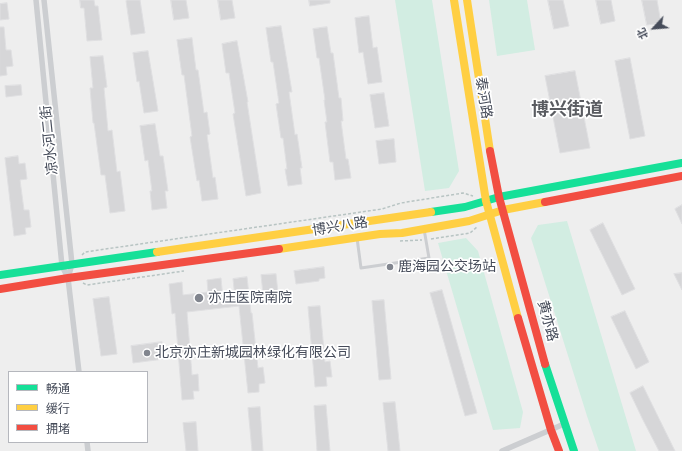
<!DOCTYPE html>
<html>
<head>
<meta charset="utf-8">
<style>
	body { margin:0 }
	#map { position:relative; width:682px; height:451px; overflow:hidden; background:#eee; font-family:"Varela Round","Noto Sans SC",sans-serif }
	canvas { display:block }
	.legend { position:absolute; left:8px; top:371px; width:140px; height:72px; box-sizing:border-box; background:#fff; border:1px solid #b5b7bd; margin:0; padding:5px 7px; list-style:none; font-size:12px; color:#464c5a }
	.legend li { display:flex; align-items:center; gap:8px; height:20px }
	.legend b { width:20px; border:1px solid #b5b7bd }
	.north { position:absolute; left:634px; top:8px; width:40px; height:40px; -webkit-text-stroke:3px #fff; paint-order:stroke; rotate:244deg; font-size:11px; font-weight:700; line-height:16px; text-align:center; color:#464c5a }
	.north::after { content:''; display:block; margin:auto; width:14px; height:18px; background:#464c5a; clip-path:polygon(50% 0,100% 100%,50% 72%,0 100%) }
</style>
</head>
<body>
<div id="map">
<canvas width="682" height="451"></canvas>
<ul class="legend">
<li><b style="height:5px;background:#16e098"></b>畅通</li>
<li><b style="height:5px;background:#ffcf43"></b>缓行</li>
<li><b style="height:5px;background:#f24e42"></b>拥堵</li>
</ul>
<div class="north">北</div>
</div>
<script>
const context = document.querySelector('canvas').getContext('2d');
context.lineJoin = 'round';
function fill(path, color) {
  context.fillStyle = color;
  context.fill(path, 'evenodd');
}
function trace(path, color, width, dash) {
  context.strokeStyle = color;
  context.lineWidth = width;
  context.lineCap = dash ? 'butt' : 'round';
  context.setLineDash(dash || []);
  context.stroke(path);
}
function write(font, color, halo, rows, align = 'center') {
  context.font = font + ' "Varela Round","Noto Sans SC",sans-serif';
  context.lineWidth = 3.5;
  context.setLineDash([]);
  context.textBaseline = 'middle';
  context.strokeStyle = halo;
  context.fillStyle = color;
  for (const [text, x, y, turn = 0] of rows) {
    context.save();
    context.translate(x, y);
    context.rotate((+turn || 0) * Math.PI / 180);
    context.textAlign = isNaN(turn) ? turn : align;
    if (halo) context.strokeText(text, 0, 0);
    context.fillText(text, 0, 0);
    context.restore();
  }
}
fill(new Path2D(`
	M395 0H432L459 171 449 188 425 191Z
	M489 0H527L535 50 497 56Z
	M567 221 636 451H599L587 416 531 238 538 225Z
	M466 238 478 251 523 412 520 428 493 430 438 243Z`), '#d2ede2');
const building = new Path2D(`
	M80 0H94L95 6H98L102 40 87 41 84 8H81Z
	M127 0H140L145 33 131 35 126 1Z
	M171 0H186L189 18 174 20Z
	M218 0H232L235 18 221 20Z
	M309 0H330V3L310 6Z
	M548 0H563L569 26 554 29Z
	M596 0H611L615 21 601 24Z
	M642 0H657L661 23 647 25Z
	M7 3 9 19 0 20V4Z
	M369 16 373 48 377 47 382 82 368 84 363 52 359 53 355 18Z
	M281 26 292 92H289L295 135 297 134 302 168H300L302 184 288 186 285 169H287L283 138H281L276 104 279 103 273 62H271L266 28Z
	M0 27H4L6 50H11L13 66 6 67 7 75 0 76Z
	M327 27 331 53H333L339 98H341L343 121H341L346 159H348L351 178 335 180 333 162H330L325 122H327L324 100H325L319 58H317L313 29Z
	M192 38 196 70H198L204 113 207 112 210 134 207 135 213 178 215 177 218 199 202 201 199 180 197 181 190 137 192 136 184 75H182L177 40Z
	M237 41 248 102H247L261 193 246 196 233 114 235 113 229 73H226L222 44Z
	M148 51 158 111 144 113 139 81 137 82 133 53Z
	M103 56 107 87 104 88 108 131 112 130 117 172 120 171 125 211 110 213 105 175H101L94 123H93L90 88H93L90 57Z
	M630 58 645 136 630 139 615 61Z
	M575 71 590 148 560 153 545 76Z
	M21 85 22 95 6 97 5 86Z
	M384 93 389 126 375 128 370 95Z
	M155 124 160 156H163L168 191H165L167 208 152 210 150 191H152L148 160 145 161 140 126Z
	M394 139 396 162 379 164 376 141Z
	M18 156 19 164 25 163 27 179 20 180 24 210H29L31 227 25 228 26 234 14 236 5 158Z
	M682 205V224L675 209Z
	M603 223 635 289 622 295 590 230Z
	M324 267 325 278 319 279V281L296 284 294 271Z
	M682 273V290L674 274Z
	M276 274 279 302 264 303 261 275Z
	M247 277 251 313H252L258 368 263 367 265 383 259 384V392L248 393 239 306 187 312 192 375 198 374 199 391H193L194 399 182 400 175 313 172 314 169 284 182 282 183 295 208 292 207 280 221 278 223 299 235 298 233 279Z
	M442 290 477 413 465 416 430 293Z
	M109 297 117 354 101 356 93 299Z
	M384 300 391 379 379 380 372 301Z
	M320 306 325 362 330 361 332 377H326L327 386 315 387 308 307Z
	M625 311 649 362 636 369 611 317Z
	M162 342 164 359 133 363 131 346Z
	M643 386 675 451H659L643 420 630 393Z
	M395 402 400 451H388L383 403Z
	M326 405 330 451H317L314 406Z
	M260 407 263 451H252L248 408Z
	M196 422 198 451H186L183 423Z`);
fill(building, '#d6d6d8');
trace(building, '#dfdfe1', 1);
trace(new Path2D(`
	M431 239 470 233 477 227
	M400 241 422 240
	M82 255 85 252 382 209 401 203 463 193 473 196
	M83 283 87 285 184 271`), '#b8c4c3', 1.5, [3, 2]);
trace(new Path2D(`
	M357 238 361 268 429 258 424 229`), '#ccced1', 3);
trace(new Path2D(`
	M36 0 62 266 68 278
	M44 0 72 264 68 278 79 372
	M87 442 88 451
	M502 451 564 424`), '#ccced1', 5.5);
trace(new Path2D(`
	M431 212 465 207 499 197 682 163
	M0 275 157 252
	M545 364 574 451`), '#16e098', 8);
trace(new Path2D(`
	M454 0 486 201 518 318
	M467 0 490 151
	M279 249 380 234 402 233 469 221 503 210 545 202
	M157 252 431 212`), '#ffcf43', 8);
trace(new Path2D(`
	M490 151 499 197 545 364
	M545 202 682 176
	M0 289 68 278 279 249
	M518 318 551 430 559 451`), '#f24e42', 8);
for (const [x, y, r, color] of [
	[390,267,4,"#81858e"],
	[199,298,5,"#81858e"],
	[147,353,4,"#81858e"]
]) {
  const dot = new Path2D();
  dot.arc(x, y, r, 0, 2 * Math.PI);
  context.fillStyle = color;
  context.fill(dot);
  trace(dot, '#fff', 1.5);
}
write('14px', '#464c5a', '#fff', [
	["泰河路",483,98,81],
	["凉水河二街",50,140,-96],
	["博兴八路",340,227,-9],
	["黄亦路",547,321,75]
]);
write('14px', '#464c5a', '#fff', [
	["鹿海园公交场站",398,267],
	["亦庄医院南院",208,298],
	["北京亦庄新城园林绿化有限公司",155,353]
], 'left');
write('bold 18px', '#5a5c61', '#fff', [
	["博兴街道",567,110]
]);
</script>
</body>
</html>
